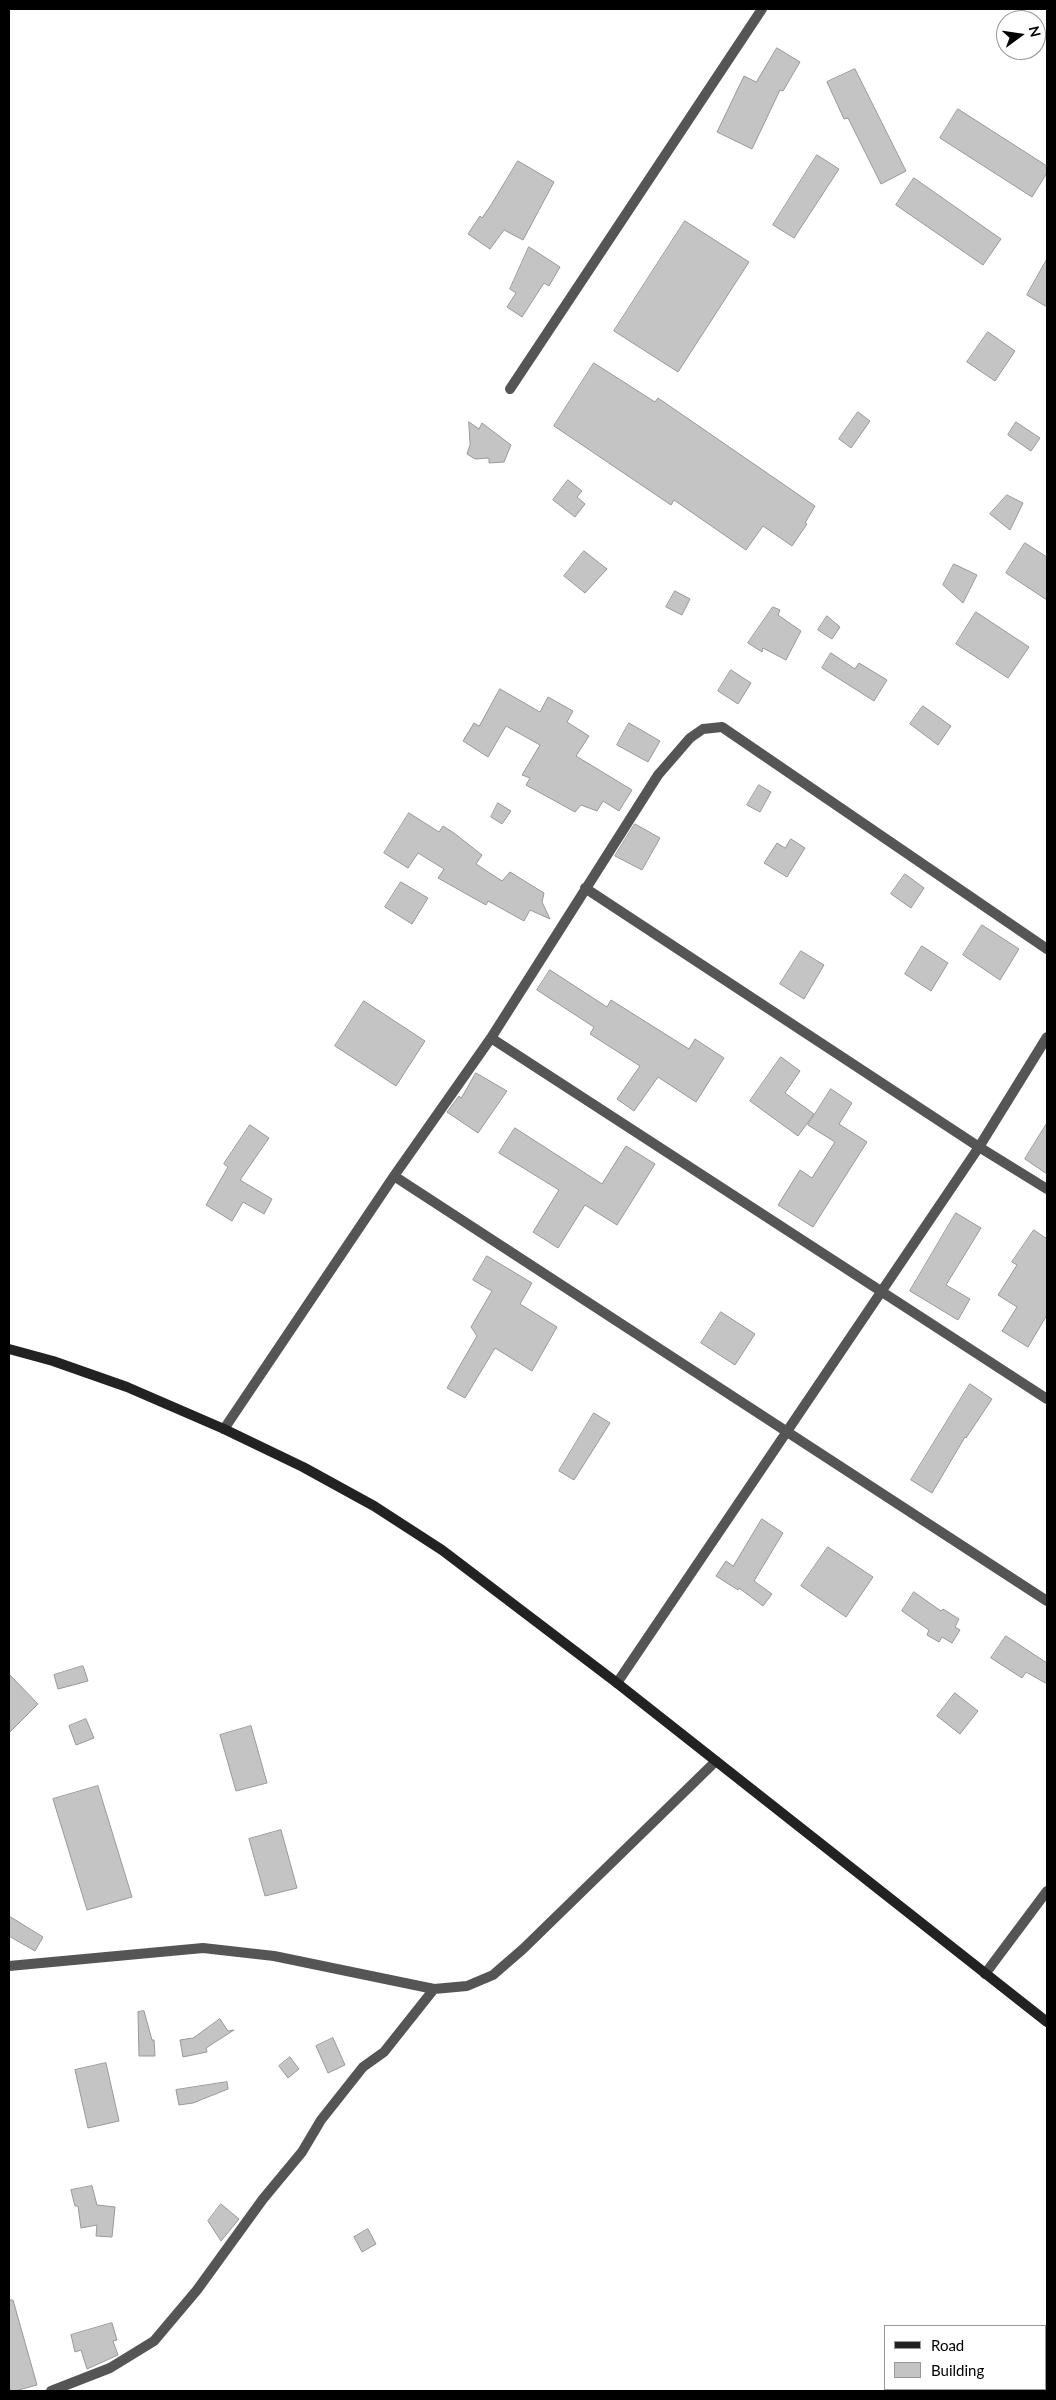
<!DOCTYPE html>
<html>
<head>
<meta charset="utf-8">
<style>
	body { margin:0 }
	#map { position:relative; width:1056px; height:2400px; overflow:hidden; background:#fff; font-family:Lato,sans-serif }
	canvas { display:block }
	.frame { position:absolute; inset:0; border:10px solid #000; pointer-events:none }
	.legend { position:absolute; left:884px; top:2325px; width:162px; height:65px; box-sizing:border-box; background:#fff; border:1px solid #999; margin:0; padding:6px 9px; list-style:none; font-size:15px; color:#000 }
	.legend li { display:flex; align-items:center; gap:10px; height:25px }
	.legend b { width:25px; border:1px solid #999 }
	.north { position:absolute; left:996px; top:10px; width:50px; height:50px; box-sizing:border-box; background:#fff; border:1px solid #999; border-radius:50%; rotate:76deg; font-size:14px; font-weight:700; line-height:20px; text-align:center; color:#000 }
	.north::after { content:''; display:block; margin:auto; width:18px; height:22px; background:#000; clip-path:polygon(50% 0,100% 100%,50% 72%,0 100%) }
</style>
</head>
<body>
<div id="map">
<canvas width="1056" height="2400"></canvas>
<div class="frame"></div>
<ul class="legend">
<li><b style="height:6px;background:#222"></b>Road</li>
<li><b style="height:14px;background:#c4c4c4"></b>Building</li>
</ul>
<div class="north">N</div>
</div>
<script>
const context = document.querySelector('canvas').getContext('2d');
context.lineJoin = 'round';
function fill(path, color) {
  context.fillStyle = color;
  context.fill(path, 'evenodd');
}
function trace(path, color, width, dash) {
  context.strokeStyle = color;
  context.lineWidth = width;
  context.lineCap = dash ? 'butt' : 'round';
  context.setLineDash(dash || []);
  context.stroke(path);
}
const building = new Path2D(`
	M777 48 800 62 783 91 780 90 752 149 717 132 744 76 756 82Z
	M855 69 906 171 881 184 848 118 844 119 827 82Z
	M958 109 1047 166V173L1032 197 940 138Z
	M817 155 839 169 794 238 773 225Z
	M518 161 554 182 523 240 504 230 490 249 468 234 480 216 482 218 491 205Z
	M914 178 1001 239 983 265 896 205Z
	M685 221 749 262 678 372 614 331Z
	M529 247 560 267 549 286 544 283 522 317 507 307 516 293 510 289Z
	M1047 259V307L1027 295Z
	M988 332 1015 351 995 381 967 362Z
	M594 363 655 402 658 398 815 506 805 523 807 524 792 546 763 526 746 550 674 500 671 505 554 426Z
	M858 412 870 421 851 448 839 439Z
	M469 422 479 429 482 423 511 445 504 462 489 463V458L475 459 467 454 470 445Z
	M1016 422 1040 438 1031 451 1008 435Z
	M568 480 582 491 577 497 585 504 575 517 553 500Z
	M1007 495 1023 503 1010 530 990 514Z
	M1025 543 1047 557V600L1006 573Z
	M584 551 607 569 585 593 564 576Z
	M954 564 977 575 963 603 943 585Z
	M675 591 690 599 682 615 666 607Z
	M773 607 780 610 778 615 801 631 786 660 763 648 762 652 748 643Z
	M976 612 1029 647 1008 678 956 644Z
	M827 616 840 627 832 639 818 630Z
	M831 653 855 669 859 663 887 680 874 701 822 668Z
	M731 670 751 683 738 704 718 691Z
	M500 689 540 712 548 697 573 711 567 722 589 736 576 756 632 790 619 811 603 801 597 811 581 805 575 812 526 785 530 778 522 775 540 745 506 726 488 757 463 741 474 723 479 726Z
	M923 706 951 726 938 745 910 724Z
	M629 723 660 741 648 762 617 745Z
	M759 785 771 792 760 812 747 805Z
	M498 803 511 811 502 824 491 817Z
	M409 813 439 832 443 826 454 833 482 855 476 864 502 881 510 872 544 893 542 902 550 919 530 910 524 921 488 901 486 905 438 878 444 869 418 853 408 868 384 853Z
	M635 824 660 838 642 870 615 856Z
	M791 839 805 848 787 877 764 863 777 843 785 848Z
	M905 874 924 888 911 908 891 894Z
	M401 882 428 898 412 924 385 907Z
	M982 925 1019 949 1000 980 963 955Z
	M922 946 948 963 931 991 905 974Z
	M801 951 824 965 804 999 780 984Z
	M550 970 607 1007 611 1000 689 1049 695 1039 724 1058 696 1102 658 1077 634 1111 617 1099 640 1066 590 1034 594 1027 537 990Z
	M364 1001 425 1041 396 1086 335 1046Z
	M781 1057 800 1071 785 1093 814 1114 798 1136 750 1101Z
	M476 1073 507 1091 478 1133 447 1112 459 1096 461 1098Z
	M831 1089 852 1103 839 1124 867 1142 813 1227 778 1205 800 1170 812 1178 835 1142 808 1125Z
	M1047 1123V1174L1025 1159Z
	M250 1125 269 1138 240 1180 272 1199 264 1214 243 1202 232 1221 206 1205 228 1167 224 1164Z
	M515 1128 602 1184 626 1146 655 1164 617 1225 585 1205 558 1248 533 1232 559 1190 499 1153Z
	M956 1213 981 1228 946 1285 970 1299 958 1320 910 1291Z
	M1034 1230 1047 1239V1315L1028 1347 1002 1331 1017 1307 998 1295 1017 1265 1012 1262Z
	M487 1256 532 1283 520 1304 557 1327 532 1371 495 1348 465 1398 447 1388 477 1336 471 1327 492 1291 473 1280Z
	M721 1312 755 1334 735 1365 701 1343Z
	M970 1384 992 1399 966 1438 965 1437 932 1493 911 1480Z
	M594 1413 610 1423 574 1480 559 1471Z
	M762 1519 783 1533 754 1581 772 1594 763 1606 739 1588 738 1590 716 1576 726 1561 733 1566Z
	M828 1547 873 1577 846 1617 801 1586Z
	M914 1592 941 1611 943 1609 959 1619 955 1627 960 1630 952 1643 942 1637 939 1642 927 1635 929 1630 902 1611Z
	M1006 1636 1047 1663V1684L1026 1672 1022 1678 991 1658Z
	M83 1666 88 1681 58 1689 54 1675Z
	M9 1674 38 1704 9 1733Z
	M955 1693 978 1711 960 1734 937 1716Z
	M86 1719 94 1738 76 1745 69 1726Z
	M251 1726 267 1783 236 1791 220 1735Z
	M98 1786 132 1897 87 1910 53 1799Z
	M281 1830 297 1888 265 1896 249 1839Z
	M9 1916 43 1937 35 1951 9 1936Z
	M144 2011 152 2040H154L155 2056H139L138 2012Z
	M220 2019 228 2031 234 2030 206 2048 207 2052 183 2057 180 2040 193 2038Z
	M333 2038 345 2065 328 2073 316 2046Z
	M290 2057 299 2069 288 2078 279 2066Z
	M106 2063 119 2121 88 2128 75 2070Z
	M227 2082 228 2089 193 2103 179 2105 176 2090Z
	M92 2186 97 2205 115 2207 112 2237 96 2236 97 2225 81 2228 78 2206H75L71 2190Z
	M221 2204 239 2219 221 2241 208 2221Z
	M368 2229 376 2244 362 2252 354 2237Z
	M9 2300H13L37 2385 15 2391H9Z
	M112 2323 117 2340 113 2341 118 2355 87 2369 81 2350 75 2352 71 2335Z`);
fill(building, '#c4c4c4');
trace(building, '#999', 1);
trace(new Path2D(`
	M510 389 762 9
	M585 888 979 1147 1047 1189
	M491 1038 1047 1399
	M394 1176 1047 1601
	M224 1429 394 1176 491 1038 658 775 690 738 703 729 722 727 1047 949
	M617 1683 979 1147 1047 1037
	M9 1966 203 1948 274 1956 434 1989 467 1986 493 1975 523 1949 716 1761
	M985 1974 1047 1891
	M51 2391 110 2368 154 2341 197 2290 263 2199 302 2152 321 2120 363 2067 384 2052 434 1989`), '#555', 10);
trace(new Path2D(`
	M9 1349 53 1361 127 1387 224 1429 303 1467 374 1506 442 1550 617 1683 1047 2022`), '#222', 10);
</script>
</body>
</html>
